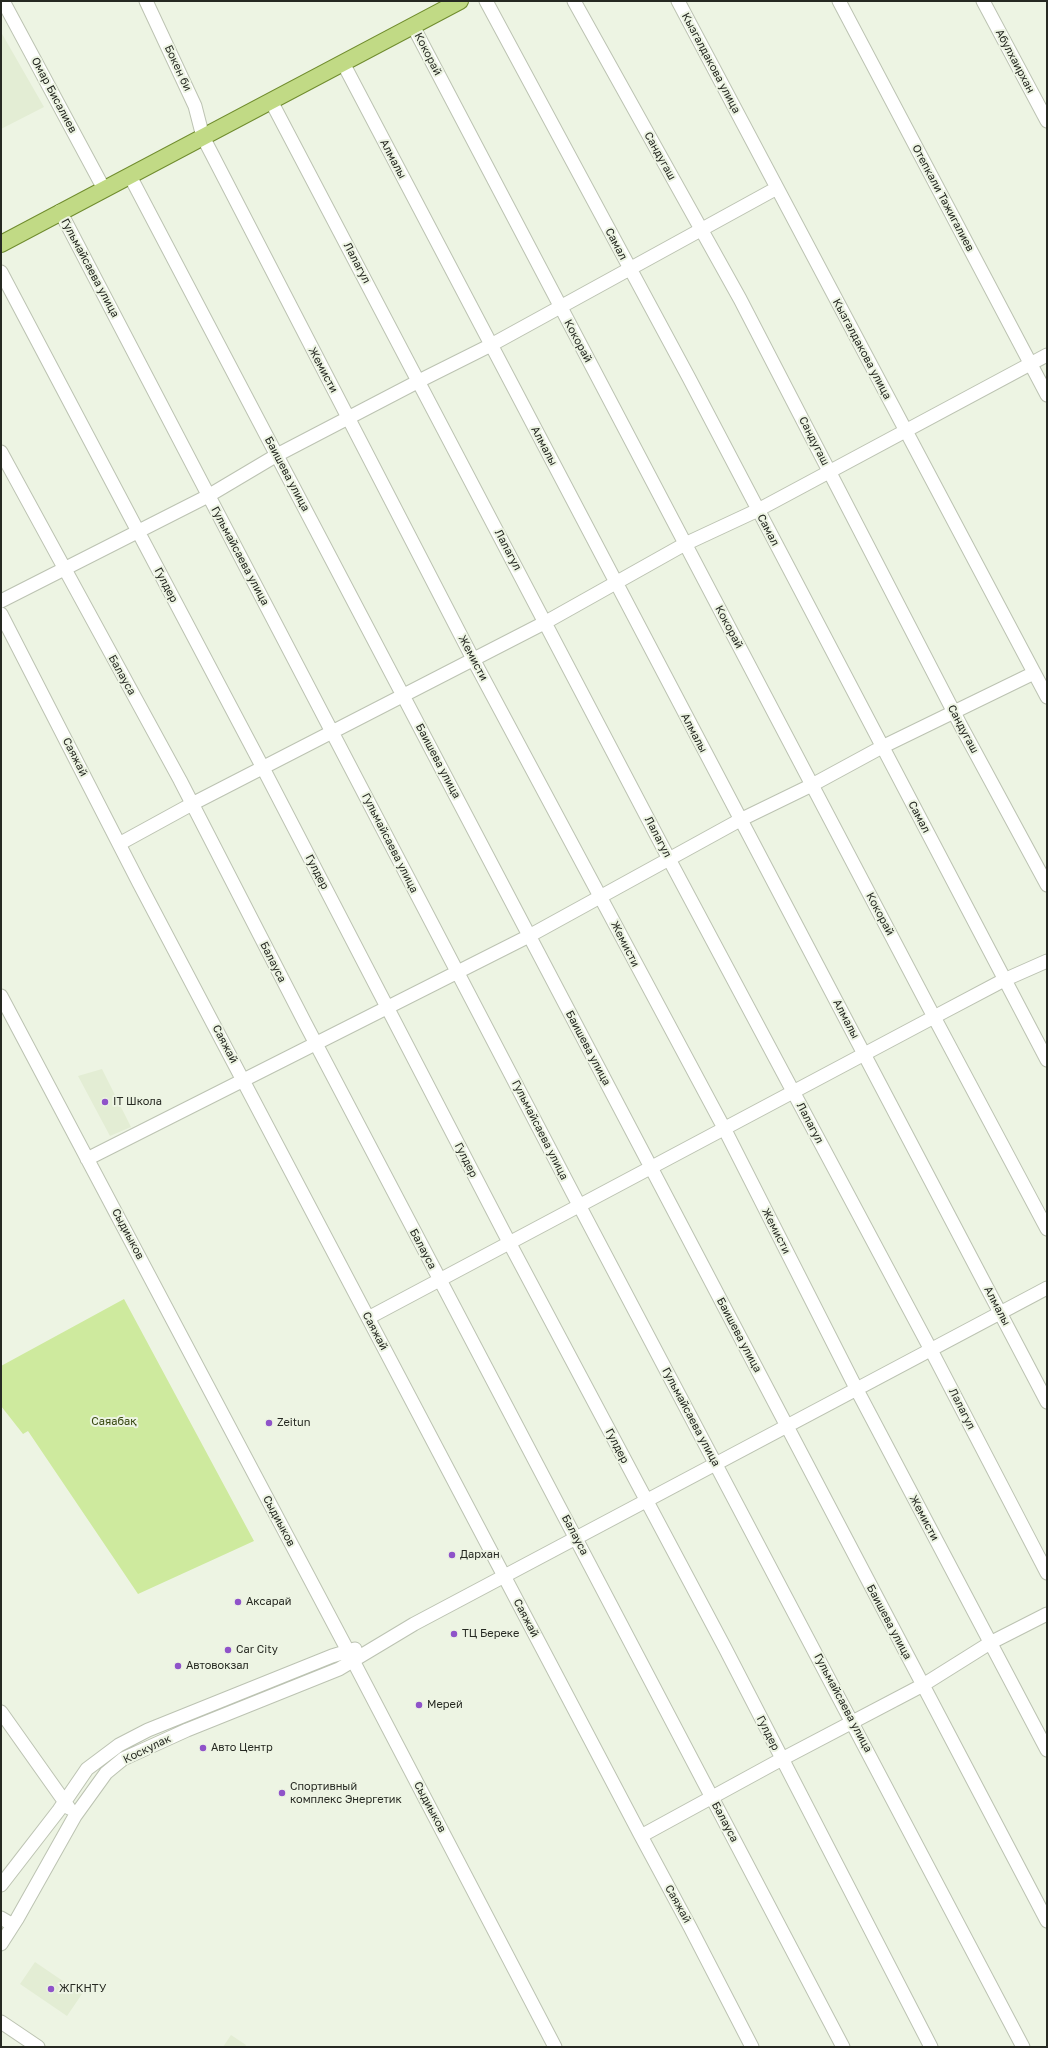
<!DOCTYPE html>
<html>
<head>
<meta charset="utf-8">
<style>
	body { margin:0 }
	#map { position:relative; width:1048px; height:2048px; overflow:hidden; background:#edf4e3; font-family:"Golos Text",sans-serif }
	canvas { display:block }
	.frame { position:absolute; inset:0; border:2px solid #262922; pointer-events:none }
</style>
</head>
<body>
<div id="map">
<canvas width="1048" height="2048"></canvas>
<div class="frame"></div>
</div>
<script>
const context = document.querySelector('canvas').getContext('2d');
context.lineJoin = 'round';
function fill(path, color) {
  context.fillStyle = color;
  context.fill(path, 'evenodd');
}
function trace(path, color, width, dash) {
  context.strokeStyle = color;
  context.lineWidth = width;
  context.lineCap = dash ? 'butt' : 'round';
  context.setLineDash(dash || []);
  context.stroke(path);
}
function write(font, color, halo, rows, align = 'center') {
  context.font = font + ' "Golos Text",sans-serif';
  context.lineWidth = 4;
  context.setLineDash([]);
  context.textBaseline = 'middle';
  context.strokeStyle = halo;
  context.fillStyle = color;
  for (const [text, x, y, turn = 0] of rows) {
    context.save();
    context.translate(x, y);
    context.rotate((+turn || 0) * Math.PI / 180);
    context.textAlign = isNaN(turn) ? turn : align;
    if (halo) context.strokeText(text, 0, 0);
    context.fillText(text, 0, 0);
    context.restore();
  }
}
fill(new Path2D(`
	M1 32 44 107 1 129Z
	M102 1069 131 1127 110 1136 78 1076Z
	M35 1962 82 1994 67 2016 20 1984Z
	M231 2035 246 2045 245 2047H223Z`), '#e3edd4');
fill(new Path2D(`
	M124 1299 254 1541 138 1594 28 1431 23 1434 1 1406V1366Z`), '#ceea9e');
const minor = new Path2D(`
	M3 1 104 189
	M146 1 195 106 203 137 473 659 724 1128 857 1390 1047 1750
	M486 1 689 378 1047 1060
	M574 1 740 299 961 726 1047 885
	M678 1 1047 697
	M839 1 1047 395
	M983 1 1047 121
	M413 26 934 1017 1047 1229
	M343 63 1047 1402
	M271 101 669 859 931 1350 1047 1573
	M130 176 1047 1921
	M60 211 579 1205 1023 2047
	M1 272 263 768 510 1244 725 1648 931 2047
	M1 452 180 780 305 1023 843 2047
	M1 601 208 496 277 455 419 381 491 345 777 188
	M1 614 139 883 641 1836 690 1927 752 2047
	M119 844 192 804 546 622 685 544 758 510 1047 355
	M1 996 348 1651 555 2047
	M87 1159 529 936 740 820 812 785 882 747 1034 673
	M368 1318 934 1017 1004 980 1047 961
	M1 1712 69 1808
	M641 1836 782 1759 923 1685 990 1643 1047 1614
	M1 1885 59 1810 87 1769 119 1745 148 1730 332 1656 355 1649
	M1 1918 13 1925
	M1 1944 17 1919 75 1816 106 1773 123 1759 187 1730 339 1669 414 1624 1047 1288
	M1 2022 38 2047`);
const major = new Path2D(`
	M1 244 460 1`);
trace(minor, '#bcc3b2', 15);
trace(major, '#708c2e', 18);
trace(minor, '#fff', 13);
trace(major, '#c1da85', 16);
for (const [x, y, r, color] of [
	[105,1102,4,"#8f53c9"],
	[269,1423,4,"#8f53c9"],
	[452,1555,4,"#8f53c9"],
	[238,1602,4,"#8f53c9"],
	[454,1634,4,"#8f53c9"],
	[228,1650,4,"#8f53c9"],
	[178,1666,4,"#8f53c9"],
	[419,1705,4,"#8f53c9"],
	[203,1748,4,"#8f53c9"],
	[282,1793,4,"#8f53c9"],
	[51,1989,4,"#8f53c9"]
]) {
  const dot = new Path2D();
  dot.arc(x, y, r, 0, 2 * Math.PI);
  context.fillStyle = color;
  context.fill(dot);
  trace(dot, '#edf4e3', 1.5);
}
write('11px', '#262922', '#edf4e3', [
	["Кокорай",428,54,63],
	["Абулхаирхан",1015,61,62],
	["Кызгалдакова улица",711,63,62],
	["Бокен би",178,68,65],
	["Омар Бисалиев",54,95,62],
	["Сандугаш",660,156,61],
	["Алмалы",393,159,62],
	["Отепкали Тажигалиев",943,198,62],
	["Самал",616,244,62],
	["Лалагул",357,263,62],
	["Гульмайсаева улица",90,268,62],
	["Кокорай",578,341,62],
	["Кызгалдакова улица",862,349,62],
	["Жемисти",323,370,62],
	["Сандугаш",814,441,63],
	["Алмалы",544,446,62],
	["Баишева улица",287,474,62],
	["Самал",768,530,62],
	["Лалагул",508,550,62],
	["Гульмайсаева улица",240,556,62],
	["Гулдер",166,585,62],
	["Кокорай",729,627,62],
	["Жемисти",473,658,62],
	["Балауса",122,675,61],
	["Сандугаш",963,729,62],
	["Алмалы",694,733,62],
	["Саяжай",75,757,63],
	["Баишева улица",438,761,62],
	["Самал",919,817,62],
	["Лалагул",658,837,62],
	["Гульмайсаева улица",390,843,63],
	["Гулдер",317,872,62],
	["Кокорай",880,914,62],
	["Жемисти",625,944,63],
	["Балауса",273,962,63],
	["Алмалы",846,1019,62],
	["Саяжай",225,1044,62],
	["Баишева улица",588,1048,62],
	["Лалагул",810,1123,62],
	["Гульмайсаева улица",540,1130,63],
	["Гулдер",466,1160,63],
	["Жемисти",776,1231,63],
	["Сыдиыков",128,1234,62],
	["Балауса",423,1249,62],
	["Алмалы",997,1306,62],
	["Саяжай",375,1331,62],
	["Баишева улица",739,1335,62],
	["Лалагул",962,1409,63],
	["Гульмайсаева улица",691,1417,62],
	["Гулдер",617,1446,62],
	["Жемисти",924,1518,62],
	["Сыдиыков",279,1521,62],
	["Балауса",575,1535,62],
	["Саяжай",526,1618,62],
	["Баишева улица",889,1622,62],
	["Гульмайсаева улица",843,1703,62],
	["Гулдер",768,1733,63],
	["Коскулак",147,1749,-26],
	["Сыдиыков",430,1807,62],
	["Балауса",725,1822,62],
	["Саяжай",678,1904,61]
]);
write('11px', '#262922', '#edf4e3', [
	["IT Школа",113,1102],
	["Zeitun",277,1423],
	["Дархан",460,1555],
	["Аксарай",246,1602],
	["ТЦ Береке",462,1634],
	["Car City",236,1650],
	["Автовокзал",186,1666],
	["Мерей",427,1705],
	["Авто Центр",211,1748],
	["Спортивный",290,1787],
	["комплекс Энергетик",290,1800],
	["ЖГКНТУ",59,1989]
], 'left');
write('11px', '#35460e', '#edf4e3', [
	["Саяабақ",114,1422]
]);
</script>
</body>
</html>
